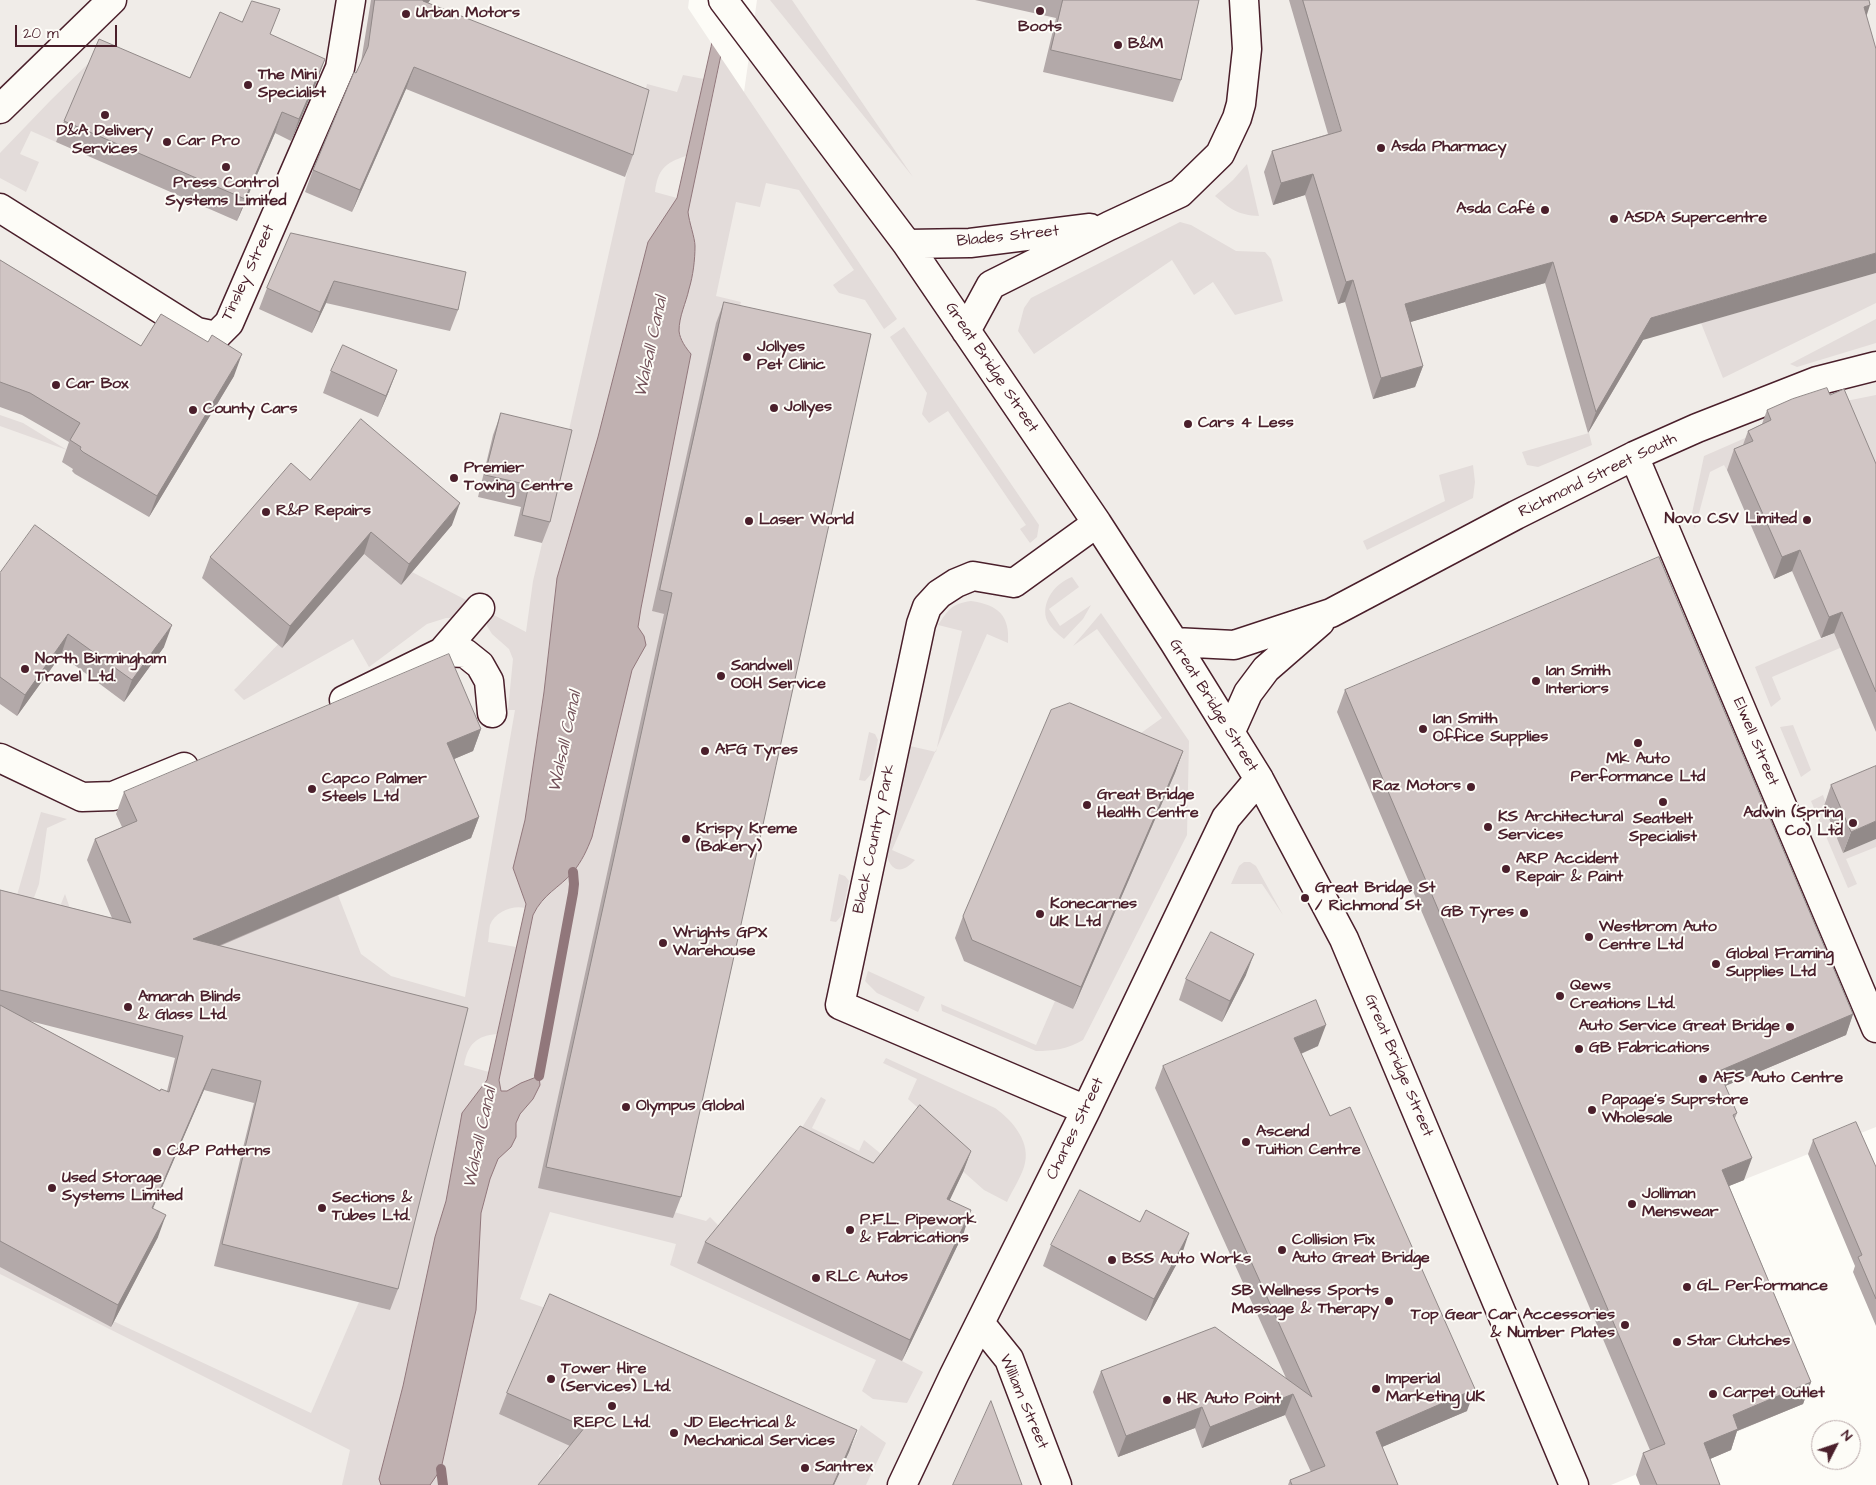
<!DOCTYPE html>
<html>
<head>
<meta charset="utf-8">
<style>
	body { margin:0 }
	#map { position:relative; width:1876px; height:1485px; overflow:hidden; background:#fdfcf7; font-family:"Architects Daughter",sans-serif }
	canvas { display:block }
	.north { position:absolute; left:1811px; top:1420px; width:50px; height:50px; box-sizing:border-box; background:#fdfcf7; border:1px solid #b5a4a5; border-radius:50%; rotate:49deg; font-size:14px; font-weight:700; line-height:20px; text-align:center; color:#4a1f2b }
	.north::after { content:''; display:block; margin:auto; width:18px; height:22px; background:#4a1f2b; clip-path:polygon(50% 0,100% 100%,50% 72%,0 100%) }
	.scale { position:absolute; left:15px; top:25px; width:102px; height:22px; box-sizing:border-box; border:2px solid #4a1f2b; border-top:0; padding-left:6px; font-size:15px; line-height:18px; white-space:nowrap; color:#4a1f2b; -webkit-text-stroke:4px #fdfcf7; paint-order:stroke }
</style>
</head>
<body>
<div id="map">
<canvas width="1876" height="1485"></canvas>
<div class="north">N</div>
<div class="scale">20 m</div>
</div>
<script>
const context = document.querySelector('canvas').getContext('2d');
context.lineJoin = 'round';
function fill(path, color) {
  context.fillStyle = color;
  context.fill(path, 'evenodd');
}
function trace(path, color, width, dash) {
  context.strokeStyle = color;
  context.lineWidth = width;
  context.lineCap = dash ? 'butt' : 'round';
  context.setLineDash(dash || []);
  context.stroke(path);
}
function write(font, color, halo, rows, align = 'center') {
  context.font = font + ' "Architects Daughter",sans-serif';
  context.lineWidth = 4;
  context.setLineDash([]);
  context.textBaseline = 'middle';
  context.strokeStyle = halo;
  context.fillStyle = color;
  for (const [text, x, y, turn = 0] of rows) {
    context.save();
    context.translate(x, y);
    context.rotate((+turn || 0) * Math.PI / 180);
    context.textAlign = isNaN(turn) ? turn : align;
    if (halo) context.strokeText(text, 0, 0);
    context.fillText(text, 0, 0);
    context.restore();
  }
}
fill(new Path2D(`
	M0 0H689L688 8 744 92 757 0H1876V1127L1713 1192 1803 1404 1611 1485H0ZM354 564 401 585 235 689 278 644 282 648Z`), '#f0ece8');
fill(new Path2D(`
	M770 0H792L913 177Z
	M721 58 897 319 884 329 865 300 839 293 833 285 854 270 799 190 766 183 760 207 736 202 716 296 741 302 736 323 716 324 653 611 665 614 674 1212 706 1221 710 1217 720 1227 793 1142 821 1097 826 1100 812 1128 859 1151 864 1140 886 1158 902 1361 923 1372 907 1403 873 1399 862 1391 876 1360 670 1265 676 1244 550 1212 520 1299 545 1308 499 1414 659 1485H629L560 1454 547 1485H430L441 1469 476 1310 481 1213 490 1178 498 1159 511 1147 516 1123 520 1114 533 1099 540 1085 538 1077 521 1083 507 1091H501L499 1080 533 915C542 894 559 888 573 872 582 861 587 850 592 837L632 670 640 657 644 636 638 627 641 608 691 355C686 348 680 340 679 331 678 316 686 303 689 289 693 276 695 260 695 247 695 238 689 222 688 212Z
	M92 60 56 142 31 131 20 154 39 162 26 192 0 178V153L51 100Z
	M683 75 704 79 686 156C664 163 658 170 655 192L677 198 648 242 598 437 557 578 544 692 525 820 513 868 526 904 525 908C512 905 495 912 490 925 489 930 489 937 488 942L516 947 497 1034C476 1036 468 1044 464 1065L489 1072 487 1080 462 1113 446 1201 435 1237 403 1386 379 1479 381 1485H342L350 1450 0 1274V1266L48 1292 146 1109 153 1110 124 1177 160 1193 153 1197 118 1178 55 1297 110 1326 113 1321 311 1413 359 1302 390 1310 460 1029 11 916 41 812 67 819 47 828 39 884 29 911 54 921 65 894 73 917 148 935 193 916 208 950 338 895 361 954 391 976 465 997 515 710H508L513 659 509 649 492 634 487 626 488 612 526 632 533 581 564 452 647 84 677 92Z
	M1247 164 1259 216C1238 215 1230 209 1215 196L1233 180Z
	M1180 222 1191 225 1236 251 1265 252 1271 259 1283 301 1235 315 1213 282 1194 295 1172 260 1034 354 1018 331 1024 308 1031 298Z
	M1876 273V303L1723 378 1701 323Z
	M1876 319V343L1797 367 1790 364Z
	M904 327 1039 525 1037 537 1030 543 1020 529 1026 525 948 411 929 423 922 414 927 393 890 337Z
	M1876 395V503L1846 401Z
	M0 415 23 423 67 450 0 426Z
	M1759 432 1745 463 1727 470 1724 465 1710 472 1695 528 1691 518 1704 456Z
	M1589 433 1592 445 1538 467 1527 465 1522 452Z
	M1473 465 1475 482 1473 498 1367 550 1363 541 1445 501 1439 475Z
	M360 551 401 585 412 572 468 601 458 618H446L427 624 369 667 353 639 244 700 234 690 278 644 282 648 354 565Z
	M1072 577 1079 587 1049 609 1060 626 1091 605 1083 619 1064 639C1058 634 1049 627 1046 618 1042 600 1056 583 1072 577Z
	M971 601C998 605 1010 615 1008 643L987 634 892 850 915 860C904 872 893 874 887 857L910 746 936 752 962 631 938 625C949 609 951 604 971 601Z
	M1101 613 1189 741 1187 835 1083 1040C1068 1049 1053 1051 1036 1051L942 1011 941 1004 1036 1045 1055 1001 1073 1009 1155 739 1141 733 1162 718 1097 629 1073 646Z
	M1876 615 1840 648 1772 677 1781 699 1771 707 1755 667Z
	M1793 725 1811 770 1801 777 1780 727Z
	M869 732 875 734 878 740 871 774 865 781 859 780Z
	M1823 795 1843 853 1876 839V847L1846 859 1857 884 1848 888 1811 801Z
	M1244 862H1250L1256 866 1283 915 1262 884H1231L1239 866Z
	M839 874 845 876 849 881 842 915 836 922 830 921Z
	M868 971 925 997 918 1012 877 993 865 981Z
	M886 1058 995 1108C1013 1121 1032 1143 1024 1167 1020 1179 1012 1191 1007 1202L984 1190 912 1126 924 1113 908 1099 917 1079 883 1063Z
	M861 1425 886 1443 866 1485H834Z`), '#e3dcda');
const water = new Path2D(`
	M720 0 722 50 688 212C689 222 695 238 695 246 695 260 693 276 689 289 686 303 679 316 679 331 680 340 686 348 691 354L641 608 638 627 644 636 646 645 632 670 592 837C587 850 582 861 573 872 559 888 543 894 533 915L499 1080 501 1091H507L521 1083 539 1076 540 1085 533 1099 520 1114 516 1123V1137L511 1147 498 1159 490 1179 481 1213 476 1310 441 1469 430 1485H381L379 1479 403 1386 435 1237 446 1201 462 1113 487 1080 526 904 513 868 525 820 544 692 557 578 598 437 648 242 677 198 711 47Z`);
fill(water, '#c0b1b1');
trace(water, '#91777b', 1);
fill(new Path2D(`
	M717 0H748L724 51 723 60 710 41Z`), '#fdfcf7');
trace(new Path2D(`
	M539 1076 573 893 574 884 573 872
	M441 1469 443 1485`), '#91777b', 10);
const minor = new Path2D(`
	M723 0 907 244 1097 523 1174 642 1259 779 1344 939 1574 1485
	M0 208 197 332 216 336 229 323 340 68 351 0
	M907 244 970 243 1090 228
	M966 331 991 285 1109 226 1180 193 1220 154 1237 118 1241 104 1247 49 1244 0
	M1634 456 1876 1028
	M1174 642 1234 645 1331 613 1516 515 1634 456 1697 428 1817 381 1876 366
	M442 652 480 608
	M344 700 442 652 465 653 480 665 489 681 492 713
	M1231 731 1248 693 1266 669 1320 622
	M0 758 82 797 113 796 184 767
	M1086 1110 840 1005 921 624 927 607 939 594 956 583 973 576 1014 583 1097 523
	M980 1323 1009 1359 1057 1485
	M902 1485 954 1375 1086 1110 1226 818 1259 779`);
const major = new Path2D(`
	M0 109 112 0`);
trace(minor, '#4a1f2b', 31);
trace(major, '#4a1f2b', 31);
trace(minor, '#fdfcf7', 28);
trace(major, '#fdfcf7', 28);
fill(new Path2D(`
	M371 0H430L428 3 633 155 625 177 406 89 352 212 305 192 313 170 361 62Z
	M975 0H1199L1181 80 1173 102 1043 72 1056 18Z
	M1289 0H1869L1643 340 1588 433 1545 283 1410 322 1423 366 1415 387 1373 399 1345 302 1338 304 1305 195 1273 205 1264 172 1272 151 1328 134Z
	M271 35 317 81 291 141 275 133 237 221 56 142 64 121 190 78Z
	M291 233 458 310 450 331 326 303 312 333 259 309 267 288Z
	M0 260 141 346 234 376 149 517 75 474 72 471 73 469 62 462 69 442 22 415 0 407Z
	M724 302 681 1197 673 1218 538 1188 664 614 652 611 716 323Z
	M331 371 389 391 378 417 323 393Z
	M1830 395 1876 464V732L1834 633 1821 638 1792 571 1774 579 1727 470 1734 449 1743 445 1748 431 1762 424 1767 410Z
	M501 413 550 522 542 543 514 536 521 507 478 497 493 435Z
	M310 480 452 525 401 585 364 554 282 648 202 578 210 557Z
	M0 573 164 647 124 702 61 655 17 716 0 704Z
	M1345 690 1853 1014 1846 1035 1725 1086 1737 1113 1735 1118 1744 1180 1729 1186 1811 1382 1803 1404 1737 1431 1731 1450 1710 1459 1720 1485H1640L1636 1475 1643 1453 1650 1450 1337 712Z
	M481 729 473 751 454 759 479 817 471 838 220 946 398 1289 390 1310 214 1266 254 1103 204 1090 153 1208 158 1237 111 1327 0 1267V890L112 918 87 860 95 839 122 827 116 814 124 792ZM30 1021 175 1058 167 1091H160Z
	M1183 751 1175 773 1073 1009 964 961 955 938 963 916Z
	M1876 766 1843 853 1824 806 1831 785Z
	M1246 975 1222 1022 1179 1000 1186 979Z
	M1318 1046 1301 1054 1330 1116 1467 1411 1382 1447 1398 1485H1288L1290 1480 1311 1472 1285 1415 1202 1448 1195 1428 1118 1457 1093 1392 1101 1371 1286 1378 1155 1088 1163 1066Z
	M1813 1140 1876 1167V1326L1853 1272 1855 1266 1808 1154Z
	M971 1151 963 1172 949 1200 964 1232 902 1361 697 1263 705 1242 873 1163Z
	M1051 1245 1182 1254 1146 1321 1043 1266Z
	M507 1393 857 1430 849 1452 834 1485H538L570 1446 499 1414Z`), '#b3a9a9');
fill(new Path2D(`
	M423 0H430L415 22Z
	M1870 5 1863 27 1864 7Z
	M325 59 317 81 291 141 299 119Z
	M414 67 406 89 352 212 360 190Z
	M282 112 275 133 237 221 245 199Z
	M1313 174 1305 195 1273 205 1281 183Z
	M1876 253V273L1643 340 1588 433 1596 412 1651 318Z
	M1553 262 1545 283 1397 326 1405 304Z
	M1353 280 1345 302 1338 304 1346 282Z
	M334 281 326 303 312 333 320 312Z
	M242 354 234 376 149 517 157 496Z
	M1423 366 1415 387 1373 399 1381 378Z
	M397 370 389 391 378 417 386 396Z
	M460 503 452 525 401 585 409 564Z
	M371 532 364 554 282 648 290 626Z
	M1800 550 1792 571 1774 579 1782 557Z
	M1842 612 1834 633 1821 638 1829 617Z
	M172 625 164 647 124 702 132 680Z
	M68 634 61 655 17 716 25 695Z
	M481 729 473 751 440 765 447 743Z
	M1183 751 1175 773 1073 1009 1081 987Z
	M479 817 471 838 185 960 193 939Z
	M1876 821V839L1843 853 1851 832Z
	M1254 954 1246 975 1222 1022 1230 1001Z
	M1853 1014 1846 1035 1711 1092 1719 1071Z
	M1326 1025 1318 1046 1286 1060 1294 1038Z
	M212 1069 204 1090 144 1229 152 1208Z
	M971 1151 963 1172 940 1221 947 1199Z
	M1752 1158 1744 1180 1714 1192 1722 1170Z
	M971 1210 964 1232 902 1361 910 1340Z
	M166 1215 158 1237 111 1327 118 1305Z
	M1189 1233 1182 1254 1146 1321 1154 1299Z
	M1811 1382 1803 1404 1737 1431 1731 1450 1696 1465 1704 1443 1733 1415Z
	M1475 1389 1467 1411 1368 1453 1376 1432Z
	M1293 1394 1285 1415 1202 1448 1210 1427Z
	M1202 1407 1195 1428 1118 1457 1126 1436Z
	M857 1430 849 1452 834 1485H833Z`), '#928a89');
const building = new Path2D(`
	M375 0H423V1L649 90 633 155 414 67 360 190 313 170 354 72 356 73 368 47Z
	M1063 0H1199L1181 80 1051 50Z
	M1303 0H1869L1870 5 1864 7 1876 49V253L1651 318 1596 412 1553 262 1405 304 1423 366 1381 378 1353 280 1346 282 1313 174 1281 183 1272 151 1341 131Z
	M252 1 280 9 270 34 325 59 299 119 282 112 245 199 64 121 99 39 190 78 220 12 242 22Z
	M291 233 466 272 458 310 334 281 320 312 267 288Z
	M0 260 141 346 161 314 208 342 212 335 242 354 157 496 83 452 80 449 81 447 70 440 80 423 30 393 0 382Z
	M724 302 871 334 681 1197 546 1167 672 593 660 590Z
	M343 345 397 370 386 396 331 371Z
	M1827 388 1830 395 1844 389 1876 464V692L1842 612 1829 617 1800 550 1782 557 1734 449 1753 441 1748 431 1771 420 1767 410 1792 399Z
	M501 413 572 430 550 522 522 515 529 485 485 475Z
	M361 419 460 503 409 564 371 532 290 626 210 557 291 463 310 480Z
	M35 525 172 625 132 680 68 634 25 695 0 677V573Z
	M1659 557 1853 1014 1719 1071 1737 1113 1733 1115 1752 1158 1722 1170 1811 1382 1733 1415 1738 1429 1704 1443 1720 1485H1657L1643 1453 1665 1444 1345 690Z
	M449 654 481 729 447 743 479 817 193 939 468 1008 398 1289 222 1244 261 1081 212 1069 152 1208 166 1215 118 1305 0 1241V1005L160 1091 161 1089 169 1092 183 1036 0 990V890L131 923 95 839 137 821 124 792Z
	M1070 703 1183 751 1081 987 972 940 963 916 1051 710Z
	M1876 766V821L1851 832 1831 785Z
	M1211 932 1254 954 1230 1001 1186 979Z
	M1316 1000 1326 1025 1294 1038 1330 1116 1350 1107 1475 1389 1376 1432 1398 1485H1292L1290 1480 1325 1466 1293 1394 1210 1427 1202 1407 1126 1436 1101 1371 1215 1327 1312 1397 1163 1066Z
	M920 1105 971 1151 947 1199 971 1210 910 1340 705 1242 800 1126 873 1163Z
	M1856 1122 1876 1167V1299L1858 1257 1862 1255 1813 1140Z
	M1080 1190 1140 1222 1146 1210 1189 1233 1154 1299 1051 1245Z
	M550 1294 857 1430 833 1485H538L585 1427 507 1393Z
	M991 1401 1022 1485H953Z`);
fill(building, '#d0c5c4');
trace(building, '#928a89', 1);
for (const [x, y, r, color] of [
	[1040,11,5,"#4a1f2b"],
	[406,14,5,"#4a1f2b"],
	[1118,45,5,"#4a1f2b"],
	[248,85,5,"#4a1f2b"],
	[105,115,5,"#4a1f2b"],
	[167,142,5,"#4a1f2b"],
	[1381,148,5,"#4a1f2b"],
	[226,167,5,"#4a1f2b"],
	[1545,210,5,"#4a1f2b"],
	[1614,219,5,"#4a1f2b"],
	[747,357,5,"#4a1f2b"],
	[56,385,5,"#4a1f2b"],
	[774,408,5,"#4a1f2b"],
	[193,410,5,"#4a1f2b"],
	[1188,424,5,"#4a1f2b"],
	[454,478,5,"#4a1f2b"],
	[266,512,5,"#4a1f2b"],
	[1807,520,5,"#4a1f2b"],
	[749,521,5,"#4a1f2b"],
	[25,669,5,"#4a1f2b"],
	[721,676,5,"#4a1f2b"],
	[1536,681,5,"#4a1f2b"],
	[1423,729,5,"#4a1f2b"],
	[1638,743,5,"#4a1f2b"],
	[705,751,5,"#4a1f2b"],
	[1471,787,5,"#4a1f2b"],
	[312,789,5,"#4a1f2b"],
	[1663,802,5,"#4a1f2b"],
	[1087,805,5,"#4a1f2b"],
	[1853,823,5,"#4a1f2b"],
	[1488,827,5,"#4a1f2b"],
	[686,839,5,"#4a1f2b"],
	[1506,869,5,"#4a1f2b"],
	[1305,898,5,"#4a1f2b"],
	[1524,913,5,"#4a1f2b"],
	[1040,914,5,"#4a1f2b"],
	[1589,937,5,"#4a1f2b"],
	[663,943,5,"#4a1f2b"],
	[1716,964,5,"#4a1f2b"],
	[1560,996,5,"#4a1f2b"],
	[128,1007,5,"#4a1f2b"],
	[1790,1027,5,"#4a1f2b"],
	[1579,1049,5,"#4a1f2b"],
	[1703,1079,5,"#4a1f2b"],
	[626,1107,5,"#4a1f2b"],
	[1592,1110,5,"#4a1f2b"],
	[1246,1142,5,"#4a1f2b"],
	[157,1152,5,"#4a1f2b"],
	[52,1188,5,"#4a1f2b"],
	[1632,1204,5,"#4a1f2b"],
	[322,1208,5,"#4a1f2b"],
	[850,1230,5,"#4a1f2b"],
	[1282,1250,5,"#4a1f2b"],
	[1112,1260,5,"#4a1f2b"],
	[816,1278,5,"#4a1f2b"],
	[1687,1287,5,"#4a1f2b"],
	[1389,1301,5,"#4a1f2b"],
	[1625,1325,5,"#4a1f2b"],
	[1677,1342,5,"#4a1f2b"],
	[551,1379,5,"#4a1f2b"],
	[1376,1389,5,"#4a1f2b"],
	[1713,1394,5,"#4a1f2b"],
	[1167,1400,5,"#4a1f2b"],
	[612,1406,5,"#4a1f2b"],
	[674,1433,5,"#4a1f2b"],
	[805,1468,5,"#4a1f2b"]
]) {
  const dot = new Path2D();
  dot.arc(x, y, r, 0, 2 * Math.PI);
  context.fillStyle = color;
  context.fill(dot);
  trace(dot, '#fdfcf7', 2);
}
write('bold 16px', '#4a1f2b', '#fdfcf7', [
	["Urban Motors",416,14],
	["Boots",1040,28,"center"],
	["B&M",1128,45],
	["The Mini",258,76],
	["Specialist",258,94],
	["D&A Delivery",105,132,"center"],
	["Services",105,150,"center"],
	["Car Pro",177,142],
	["Asda Pharmacy",1391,148],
	["Press Control",226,184,"center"],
	["Systems Limited",226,202,"center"],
	["Asda Café",1535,210,"right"],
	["ASDA Supercentre",1624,219],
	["Jollyes",757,348],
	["Pet Clinic",757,366],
	["Car Box",66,385],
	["Jollyes",784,408],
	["County Cars",203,410],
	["Cars 4 Less",1198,424],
	["Premier",464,469],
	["Towing Centre",464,487],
	["R&P Repairs",276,512],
	["Novo CSV Limited",1797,520,"right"],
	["Laser World",759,521],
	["North Birmingham",35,660],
	["Travel Ltd.",35,678],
	["Sandwell",731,667],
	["OOH Service",731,685],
	["Ian Smith",1546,672],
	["Interiors",1546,690],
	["Ian Smith",1433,720],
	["Office Supplies",1433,738],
	["AFG Tyres",715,751],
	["Mk Auto",1638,760,"center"],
	["Performance Ltd",1638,778,"center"],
	["Capco Palmer",322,780],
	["Steels Ltd",322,798],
	["Raz Motors",1461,787,"right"],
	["Great Bridge",1097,796],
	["Health Centre",1097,814],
	["Adwin (Spring",1843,814,"right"],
	["Co) Ltd",1843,832,"right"],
	["KS Architectural",1498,818],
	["Services",1498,836],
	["Seatbelt",1663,820,"center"],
	["Specialist",1663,838,"center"],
	["Krispy Kreme",696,830],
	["(Bakery)",696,848],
	["ARP Accident",1516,860],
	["Repair & Paint",1516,878],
	["Great Bridge St",1315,889],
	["/ Richmond St",1315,907],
	["Konecarnes",1050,905],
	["UK Ltd",1050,923],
	["GB Tyres",1514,913,"right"],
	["Westbrom Auto",1599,928],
	["Centre Ltd",1599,946],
	["Wrights GPX",673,934],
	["Warehouse",673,952],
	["Global Framing",1726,955],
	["Supplies Ltd",1726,973],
	["Qews",1570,987],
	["Creations Ltd.",1570,1005],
	["Amarah Blinds",138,998],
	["& Glass Ltd.",138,1016],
	["Auto Service Great Bridge",1780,1027,"right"],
	["GB Fabrications",1589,1049],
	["AFS Auto Centre",1713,1079],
	["Papage's Suprstore",1602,1101],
	["Wholesale",1602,1119],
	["Olympus Global",636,1107],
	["Ascend",1256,1133],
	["Tuition Centre",1256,1151],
	["C&P Patterns",167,1152],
	["Used Storage",62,1179],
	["Systems Limited",62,1197],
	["Jolliman",1642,1195],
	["Menswear",1642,1213],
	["Sections &",332,1199],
	["Tubes Ltd.",332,1217],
	["P.F.L. Pipework",860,1221],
	["& Fabrications",860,1239],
	["Collision Fix",1292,1241],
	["Auto Great Bridge",1292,1259],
	["BSS Auto Works",1122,1260],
	["RLC Autos",826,1278],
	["GL Performance",1697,1287],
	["SB Wellness Sports",1379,1292,"right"],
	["Massage & Therapy",1379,1310,"right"],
	["Top Gear Car Accessories",1615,1316,"right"],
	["& Number Plates",1615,1334,"right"],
	["Star Clutches",1687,1342],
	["Tower Hire",561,1370],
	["(Services) Ltd.",561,1388],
	["Imperial",1386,1380],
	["Marketing UK",1386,1398],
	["Carpet Outlet",1723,1394],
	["HR Auto Point",1177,1400],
	["REPC Ltd.",612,1424,"center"],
	["JD Electrical &",684,1424],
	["Mechanical Services",684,1442],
	["Santrex",815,1468]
], 'left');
write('16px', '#4a1f2b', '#fdfcf7', [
	["Blades Street",1008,237,-6],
	["Tinsley Street",249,273,-65],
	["Great Bridge Street",991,368,56],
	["Richmond Street South",1598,476,-26],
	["Great Bridge Street",1213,706,58],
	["Elwell Street",1755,742,67],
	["Black Country Park",875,839,-78],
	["Great Bridge Street",1398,1066,67],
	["Charles Street",1076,1129,-64],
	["William Street",1023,1402,67]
]);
write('italic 18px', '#73525a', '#fdfcf7', [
	["Walsall Canal",652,347,-78],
	["Walsall Canal",566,742,-78],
	["Walsall Canal",481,1138,-78]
]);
</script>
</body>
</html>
